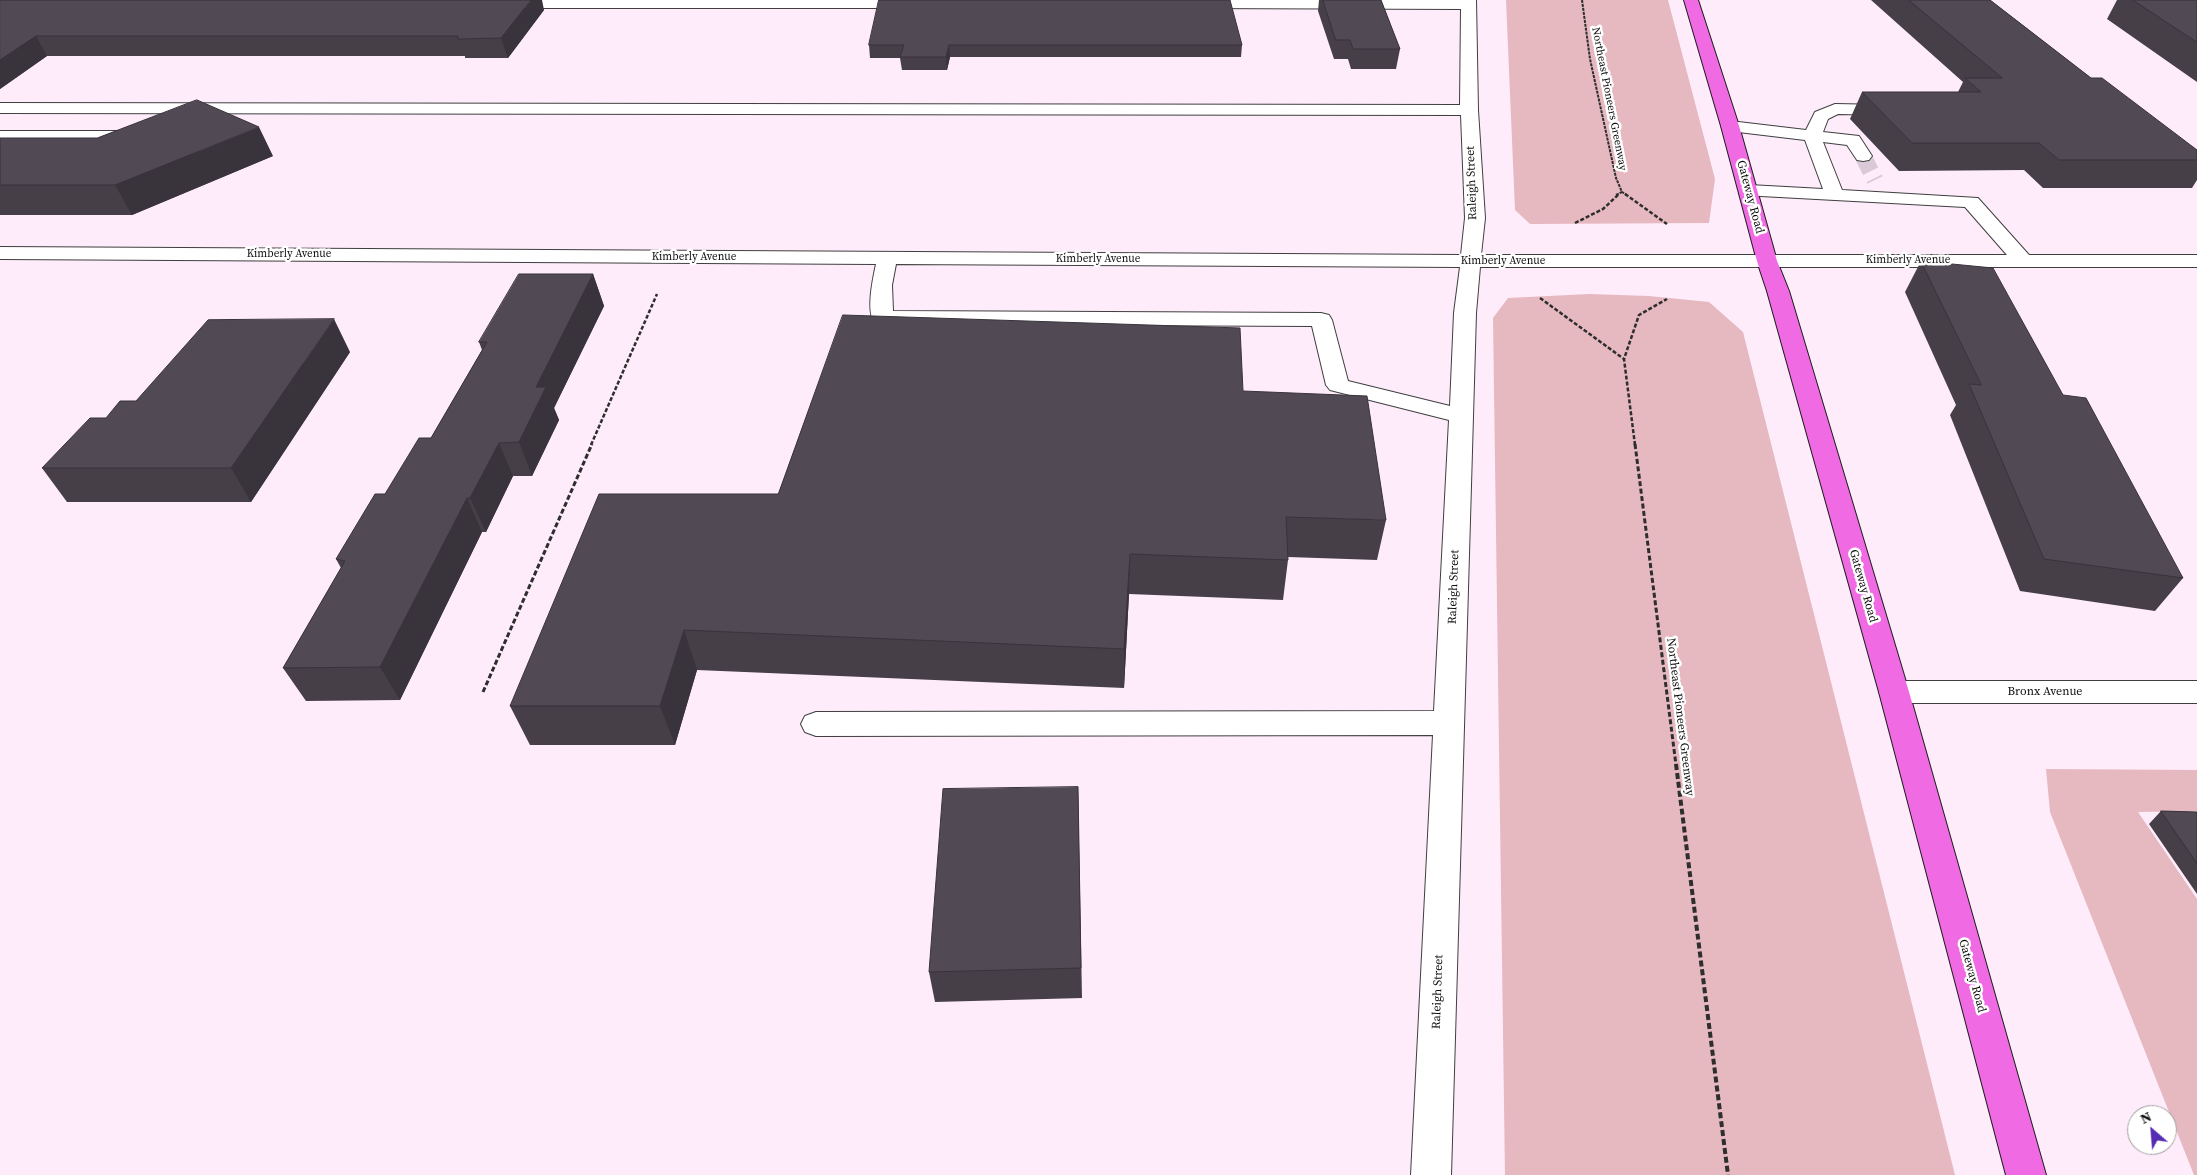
<!DOCTYPE html>
<html>
<head>
<meta charset="utf-8">
<style>
	body { margin:0 }
	#map { position:relative; width:2197px; height:1175px; overflow:hidden; background:#feecfb; font-family:"Source Serif 4",serif }
	canvas { display:block }
	.north { position:absolute; left:2127px; top:1105px; width:50px; height:50px; box-sizing:border-box; background:#fff; border:1px solid #9e9e9e; border-radius:50%; rotate:333deg; font-size:14px; font-weight:700; line-height:20px; text-align:center; color:#0c0c0c }
	.north::after { content:''; display:block; margin:auto; width:18px; height:22px; background:#542db3; clip-path:polygon(50% 0,100% 100%,50% 72%,0 100%) }
</style>
</head>
<body>
<div id="map">
<canvas width="2197" height="1175"></canvas>
<div class="north">N</div>
</div>
<script>
const context = document.querySelector('canvas').getContext('2d');
context.lineJoin = 'round';
function fill(path, color) {
  context.fillStyle = color;
  context.fill(path, 'evenodd');
}
function trace(path, color, width, dash) {
  context.strokeStyle = color;
  context.lineWidth = width;
  context.lineCap = dash ? 'butt' : 'round';
  context.setLineDash(dash || []);
  context.stroke(path);
}
function write(font, color, halo, rows, align = 'center') {
  context.font = font + ' "Source Serif 4",serif';
  context.lineWidth = 5;
  context.setLineDash([]);
  context.textBaseline = 'middle';
  context.strokeStyle = halo;
  context.fillStyle = color;
  for (const [text, x, y, turn = 0] of rows) {
    context.save();
    context.translate(x, y);
    context.rotate((+turn || 0) * Math.PI / 180);
    context.textAlign = isNaN(turn) ? turn : align;
    if (halo) context.strokeText(text, 0, 0);
    context.fillText(text, 0, 0);
    context.restore();
  }
}
fill(new Path2D(`
	M1506 0H1668L1715 179 1709 223 1530 224 1515 210Z
	M1589 294 1649 296 1709 302 1743 332 1955 1175H1505L1493 318 1508 298Z
	M2046 769 2197 770V811L2138 812 2197 899V1175H2194L2050 812Z`), '#e6b8c0');
trace(new Path2D(`
	M1863 156 1875 180`), '#dacad7', 17, [17, 8]);
const minor = new Path2D(`
	M504 0H918L923 4 921 7 916 8H506L501 7 499 4Z
	M1192 0H1476L1478 110 1485 218 1481 255H2007L1965 207 1742 195 1740 191 1742 187 1749 185 1823 189 1805 140 1730 131 1724 130 1721 126 1724 122 1730 121 1806 130 1815 112 1835 104 1887 105 1893 106 1896 110 1893 114 1887 115 1838 114 1828 119 1823 132 1859 136 1872 156 1869 160 1863 161 1857 160 1847 145 1823 142 1842 190 1978 198 2029 255H2197V267H1480L1476 313 1451 1175H1411L1433 735 816 736 805 732 801 724 805 716 816 712 1434 711 1449 420 1330 390 1326 385 1312 326 882 324 874 322C866 310 873 278 876 264L0 259V247L1461 255 1465 218 1461 115 0 113V103L1460 105 1461 9 1194 8 1189 7 1187 4ZM896 264 1460 267 1454 313 1450 406 1348 381 1332 320 1329 315 1321 313 893 311 892 285Z
	M138 129 144 130 147 134 141 140 135 141H0V131H131Z
	M1894 681H2197V703H1894L1883 700 1879 692 1883 684Z`);
const major = new Path2D(`
	M1684 0H1698L1739 126 1777 261 1789 291 1909 692 2046 1175H2006L1879 692 1767 291 1757 261 1721 126Z`);
trace(minor, '#3f3f3f', 2);
trace(major, '#1d1d1d', 2);
trace(new Path2D(`
	M1582 0 1590 59 1616 178 1622 192 1627 195
	M1616 195 1622 192`), '#2e2e2e', 2, [3, 1]);
trace(new Path2D(`
	M1625 194 1667 224
	M1575 223 1603 209 1619 194
	M1540 298 1624 359
	M591 445 657 294
	M1635 445 1624 359 1639 315 1667 299`), '#2e2e2e', 2.5, [4, 2]);
trace(new Path2D(`
	M1635 444 1676 765
	M483 692 592 444`), '#2e2e2e', 3, [5, 2.5]);
trace(new Path2D(`
	M1676 764 1728 1175`), '#2e2e2e', 4, [6, 3]);
fill(minor, '#fff');
fill(major, '#f06ae3');
fill(new Path2D(`
	M0 0 544 10 508 58H465V56H47L0 89Z
	M879 0 1242 45 1241 57H950L947 70H902L900 58H870L869 45Z
	M1319 0H1381L1400 49 1396 69H1351L1348 59H1334L1318 11Z
	M1871 0H1990L2091 78 2197 150V180L2192 188H2043L2024 170 1899 171 1850 119 1862 92H1958L1963 82Z
	M2117 0H2197V82L2107 19Z
	M0 138 273 156 132 215H0Z
	M1921 261 2063 395 2183 578 2155 611 2020 591 1950 415 1956 405 1905 292Z
	M593 274 604 306 554 408 559 420 532 476H513L486 532H482L400 700 306 701 283 668 341 568 336 559 385 494 431 438 482 350 479 342Z
	M350 352 251 502H67L42 468 106 418 136 401Z
	M778 494 1386 520 1377 560 1288 557V560L1283 600 1129 594 1124 688 697 670 675 745H530L510 706Z
	M1078 787 1082 998 935 1002 929 972Z
	M2161 811 2197 812V894L2149 824Z`), '#463f48');
fill(new Path2D(`
	M531 0H542L544 10 508 58 501 38Z
	M36 36 47 56 0 89V60Z
	M949 45 950 57 947 70 946 57Z
	M259 127 273 156 132 215 115 185Z
	M593 274 604 306 554 408 559 420 532 476 519 442 536 387Z
	M334 319 350 352 251 502 231 468Z
	M499 443 513 476 486 532 470 498Z
	M467 498 482 532 400 700 380 667Z
	M1130 554 1129 594 1124 688V649Z
	M684 630 697 670 675 745 660 706Z`), '#39333b');
const building = new Path2D(`
	M0 0H531L501 38 458 39V36H36L0 60Z
	M879 0H1230L1242 45H949L946 57H900L904 45H869Z
	M1323 0H1381L1400 49H1353L1350 40H1336Z
	M1909 0H1990L2091 78H2102L2197 150V160H2059L2039 143H1912L1862 92H1981L1965 78H2002Z
	M2133 0H2197V42Z
	M197 100 259 127 115 185H0V138H97Z
	M1921 261 1993 268 2063 395 2086 398 2183 578 2044 559 1969 384 1981 385Z
	M519 274H593L536 387H546L519 442 499 443 470 498H467L380 667 283 668 345 561 336 559 375 494H385L419 438H431L487 342H479Z
	M843 315 1240 328 1243 391 1367 396 1386 520 1286 517 1288 560 1130 554 1124 649 684 630 660 706H510L599 494H778Z
	M334 319 231 468H42L90 418H106L120 401H136L208 320Z
	M1078 787 1081 968 929 972 943 789Z
	M2161 811 2197 812V863Z`);
fill(building, '#514954');
trace(building, '#39333b', 1);
write('11px', '#0c0c0c', '#fff', [
	["Northeast Pioneers Greenway",1609,99,79],
	["Kimberly Avenue",289,254],
	["Kimberly Avenue",694,257],
	["Kimberly Avenue",1098,259],
	["Kimberly Avenue",1908,260],
	["Kimberly Avenue",1503,261]
]);
write('12px', '#0c0c0c', '#fff', [
	["Raleigh Street",1472,183,-92],
	["Gateway Road",1750,197,75],
	["Gateway Road",1863,586,74],
	["Raleigh Street",1454,587,-88],
	["Bronx Avenue",2045,692],
	["Northeast Pioneers Greenway",1680,717,83],
	["Gateway Road",1972,976,75],
	["Raleigh Street",1438,992,-88]
]);
</script>
</body>
</html>
